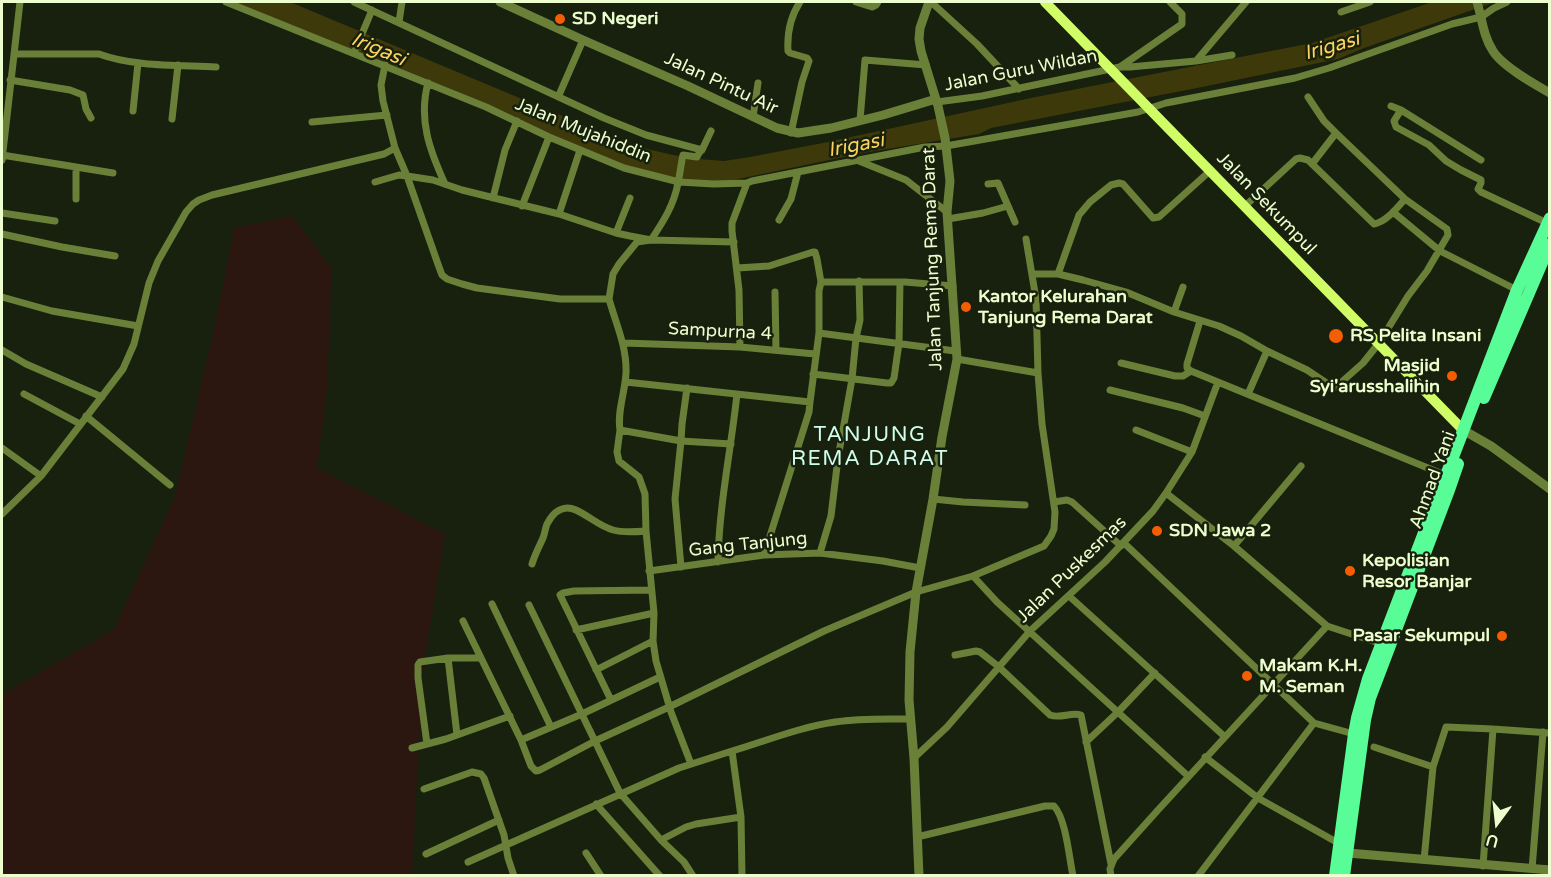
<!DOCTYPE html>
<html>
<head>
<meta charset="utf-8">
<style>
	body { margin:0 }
	#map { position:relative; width:1551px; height:877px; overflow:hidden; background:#18210d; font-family:"Varela Round",sans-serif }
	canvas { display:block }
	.frame { position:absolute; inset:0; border:3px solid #ecfece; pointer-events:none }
	.north { position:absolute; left:1467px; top:793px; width:60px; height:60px; -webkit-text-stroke:4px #18210d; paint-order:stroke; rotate:195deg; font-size:16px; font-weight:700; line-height:24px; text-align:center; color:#ecfece }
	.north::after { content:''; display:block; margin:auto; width:21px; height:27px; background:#ecfece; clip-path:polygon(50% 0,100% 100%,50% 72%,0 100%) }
</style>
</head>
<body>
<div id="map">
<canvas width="1551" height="877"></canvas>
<div class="frame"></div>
<div class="north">U</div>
</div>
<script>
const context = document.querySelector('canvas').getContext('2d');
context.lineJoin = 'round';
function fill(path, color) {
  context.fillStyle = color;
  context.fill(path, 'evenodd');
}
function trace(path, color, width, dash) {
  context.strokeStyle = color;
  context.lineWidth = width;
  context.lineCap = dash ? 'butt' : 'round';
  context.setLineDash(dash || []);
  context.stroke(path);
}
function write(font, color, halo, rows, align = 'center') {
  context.font = font + ' "Varela Round",sans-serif';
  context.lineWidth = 5;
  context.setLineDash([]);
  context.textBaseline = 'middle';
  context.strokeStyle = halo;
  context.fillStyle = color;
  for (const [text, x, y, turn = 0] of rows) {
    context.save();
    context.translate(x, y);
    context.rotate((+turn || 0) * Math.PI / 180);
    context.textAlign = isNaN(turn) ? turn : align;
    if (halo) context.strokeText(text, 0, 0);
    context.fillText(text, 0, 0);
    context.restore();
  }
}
fill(new Path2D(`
	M292 216 332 268 327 391 317 468 445 534 422 677 412 875H2V695L114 629 175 497 214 329 234 228Z`), '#2b1710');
fill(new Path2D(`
	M233 2H290L608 135 643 148 673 155 699 159 724 161 750 157 828 142 1031 98 1312 43 1432 2H1495L1364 48 1338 59 1202 87 991 128 979 134 863 153 724 182 686 181 636 170 537 130Z`), '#3e390a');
trace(new Path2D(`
	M226 2 486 107 549 137 624 168 679 182 714 184 747 183 752 181 925 147 946 146 1138 112 1166 103 1295 78 1329 68 1452 24 1481 17 1494 8 1507 2
	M354 2 604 118 646 135 702 150
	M856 2 872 7 876 5 878 2
	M931 2 977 44 1019 89
	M1341 12 1370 2
	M399 22 402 2
	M354 53 372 10
	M14 54H99C134 67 179 65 216 67
	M1196 61 1232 55
	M1120 67H1130L1196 61 1246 2
	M10 80 70 90 83 95 86 109 91 118
	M428 83C418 120 430 151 445 184
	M559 95 583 40
	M937 102 982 96 1120 67 1182 24V14L1170 2
	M1391 106 1401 110 1481 160
	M1401 110 1394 121 1396 127 1429 145 1446 161 1461 170 1481 180V183L1478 189 1481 192 1547 223
	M133 111 138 63
	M753 117 758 83
	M172 119 178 65
	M860 120 865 60 926 65
	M312 122 387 115
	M791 133 802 82 809 61 807 58 790 53 788 51C787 33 790 17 800 2
	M395 148 407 176 433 180 462 190 559 214 616 233 630 236 651 240 734 242
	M2 155 113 173
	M2 160 20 2
	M859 161 906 180 947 212
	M1312 164 1336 133
	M76 167V199
	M375 182 399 175 407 176 439 267 442 275 447 279 462 284 477 288 560 299H609C616 324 627 347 626 373 625 393 617 411 620 430L681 441 731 444
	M988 184 998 183 1015 222
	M493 198 505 150 517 121
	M522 206 549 137
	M1245 206 1296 159 1300 158 1308 160 1374 224C1386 222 1397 208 1405 199
	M1393 212 1440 251 1517 290
	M2 213 55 221
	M559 214 580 150
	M948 219 983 213 1008 206
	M779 220 791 199 798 172
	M616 233 630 198
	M2 234 62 247 115 256
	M737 268 769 266 813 252H815L817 259 821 282 819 291V333L810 402 809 412 764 555
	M1032 274H1058L1083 280 1126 292 1174 312 1183 287
	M1058 274 1079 215 1090 202 1111 185 1119 183 1123 184 1153 218 1159 217 1211 170
	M821 282H905L953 286
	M775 292 776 350
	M2 297 52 311 138 326
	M609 299 613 274 619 264 637 242 651 240C663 222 674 205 678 183 680 174 681 164 683 155L697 157 699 153 702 150 711 131
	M1174 312 1219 326 1241 336 1267 351 1307 370 1331 386 1336 387 1363 363 1379 343 1408 296 1427 271 1448 235 1447 229 1405 199 1336 133 1324 121 1308 97
	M1200 321 1187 364V368L1191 371 1445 475
	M819 333 955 351
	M624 343 740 347 815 354
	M740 347 739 290 732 231V223L747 183
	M2 350 26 364 102 397
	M957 359 1038 373
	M1121 363 1175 376H1183L1191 371
	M813 374 887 383H891L894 378 899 343 900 282
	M626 382 810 402
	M1110 390 1183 408 1205 416
	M24 394 80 424
	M1248 394 1267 351
	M86 416 170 485
	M620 430 617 452 619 461 639 477 645 494 646 531 654 613 653 641 656 661 671 712 691 764
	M1136 430 1192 452
	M2 448 41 476
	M1166 493 1234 546 1327 626 1382 644
	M933 499 963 502 1025 505
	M1054 502 1067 500 1072 502 1121 546
	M2 514 41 476 123 369 134 344 149 283 158 261 186 212 193 204 199 200 212 195 384 154 395 148 383 101 381 85 385 65
	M1124 543 1314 723 1198 876
	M1234 546 1301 466
	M820 553 831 516 838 458 852 379 856 338 860 320 859 281
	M718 562C719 505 731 450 737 394
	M532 564C535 554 539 547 543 538 545 533 545 529 547 524 553 512 563 504 576 510 589 516 599 526 613 530 623 533 635 532 646 531
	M681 567 675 499 681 441 682 424 687 388
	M649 571 764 555 820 553 883 561 920 568
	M973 576 997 602 1188 776
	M1069 596 1224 736
	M492 604 551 727
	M529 605 620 793 661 840 684 862 693 876
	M463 621 521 740 582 714 660 677
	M576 630 654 613
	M955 655 976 651 980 652 999 667 1050 715C1060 719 1071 712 1081 715L1111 864
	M448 658 457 735
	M596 670 653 641
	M611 700 560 595 563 593 574 591 651 590
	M1314 723 1354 734
	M521 740 531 766 536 771 540 770 595 741 669 707 824 631 916 592 973 576 1044 546 1051 536 1054 529 1055 512 1042 424 1038 373 1036 299 1026 239
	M1086 742 1118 712 1155 673
	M427 744 418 678V665L420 662 448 658H481
	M1374 747 1433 767
	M412 748 446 739 510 716
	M732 751C766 741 800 727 835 722 860 718 885 719 910 719
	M1205 757 1258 798 1340 844
	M914 758 947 727 1030 631 1105 562 1153 511 1166 493 1192 452 1218 382
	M424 789 472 772 481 774 484 778 504 835 508 858 514 876
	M596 804 660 876
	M917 837 1045 806H1054C1066 819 1069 857 1073 876
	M661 840 686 827 696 824 741 817
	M586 853 601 876
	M426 854 499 820
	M1424 860 1433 767 1446 727 1493 729 1550 733
	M468 862 679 768 732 751 741 817 742 876
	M1483 866 1493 729
	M1532 869 1543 732
	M1111 876 1110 869 1114 859 1158 810 1327 626`), '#6a8039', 7);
trace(new Path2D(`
	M500 2 583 40 688 86 777 128 798 133 831 128 883 115 936 99
	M1477 2C1482 18 1483 36 1493 51 1502 66 1534 84 1550 93
	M1463 430 1491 446 1550 489
	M1348 853 1550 870
	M919 876 914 758 909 700 910 652 916 592 933 499 942 437 957 359 947 212 950 181 945 138 938 106 921 51 919 39 920 28 929 2`), '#6a8039', 9);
trace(new Path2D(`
	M1045 2 1463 430`), '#d0fd66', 10);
trace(new Path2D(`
	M1484 398 1550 244
	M1335 876 1354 734 1357 718 1368 679 1517 290 1550 218
	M1344 876 1365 720 1370 698 1449 490 1458 464`), '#58fd97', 12);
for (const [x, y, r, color] of [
	[560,19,6,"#f55d03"],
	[966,307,6,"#f55d03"],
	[1336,336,8,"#f55d03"],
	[1452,376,6,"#f55d03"],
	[1157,531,6,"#f55d03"],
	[1350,571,6,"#f55d03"],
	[1502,636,6,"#f55d03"],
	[1247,676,6,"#f55d03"]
]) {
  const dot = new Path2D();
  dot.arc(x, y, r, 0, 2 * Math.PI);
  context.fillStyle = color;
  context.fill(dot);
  trace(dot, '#18210d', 2);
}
write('bold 18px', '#ecfece', '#18210d', [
	["SD Negeri",572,19],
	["Kantor Kelurahan",978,297],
	["Tanjung Rema Darat",978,318],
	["RS Pelita Insani",1350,336],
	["Masjid",1440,366,"right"],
	["Syi'arusshalihin",1440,387,"right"],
	["SDN Jawa 2",1169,531],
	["Kepolisian",1362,561],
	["Resor Banjar",1362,582],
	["Pasar Sekumpul",1490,636,"right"],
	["Makam K.H.",1259,666],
	["M. Seman",1259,687]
], 'left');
write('18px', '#ecfece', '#18210d', [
	["Jalan Guru Wildan",1021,71,-11],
	["Jalan Pintu Air",721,84,25],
	["Jalan Mujahiddin",583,131,22],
	["Jalan Sekumpul",1266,204,46],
	["Jalan Tanjung Rema Darat",933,259,-92],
	["Sampurna 4",720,332,3],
	["Ahmad Yani",1433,480,-70],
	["Gang Tanjung",748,545,-6],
	["Jalan Puskesmas",1072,570,-44]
]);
write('italic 20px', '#fdd35d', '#18210d', [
	["Irigasi",1332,47,-16],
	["Irigasi",378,50,23],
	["Irigasi",856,146,-11]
]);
context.letterSpacing = '1.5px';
write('21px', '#d0feee', '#18210d', [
	["TANJUNG",870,435],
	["REMA DARAT",870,459]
]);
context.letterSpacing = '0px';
</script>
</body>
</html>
